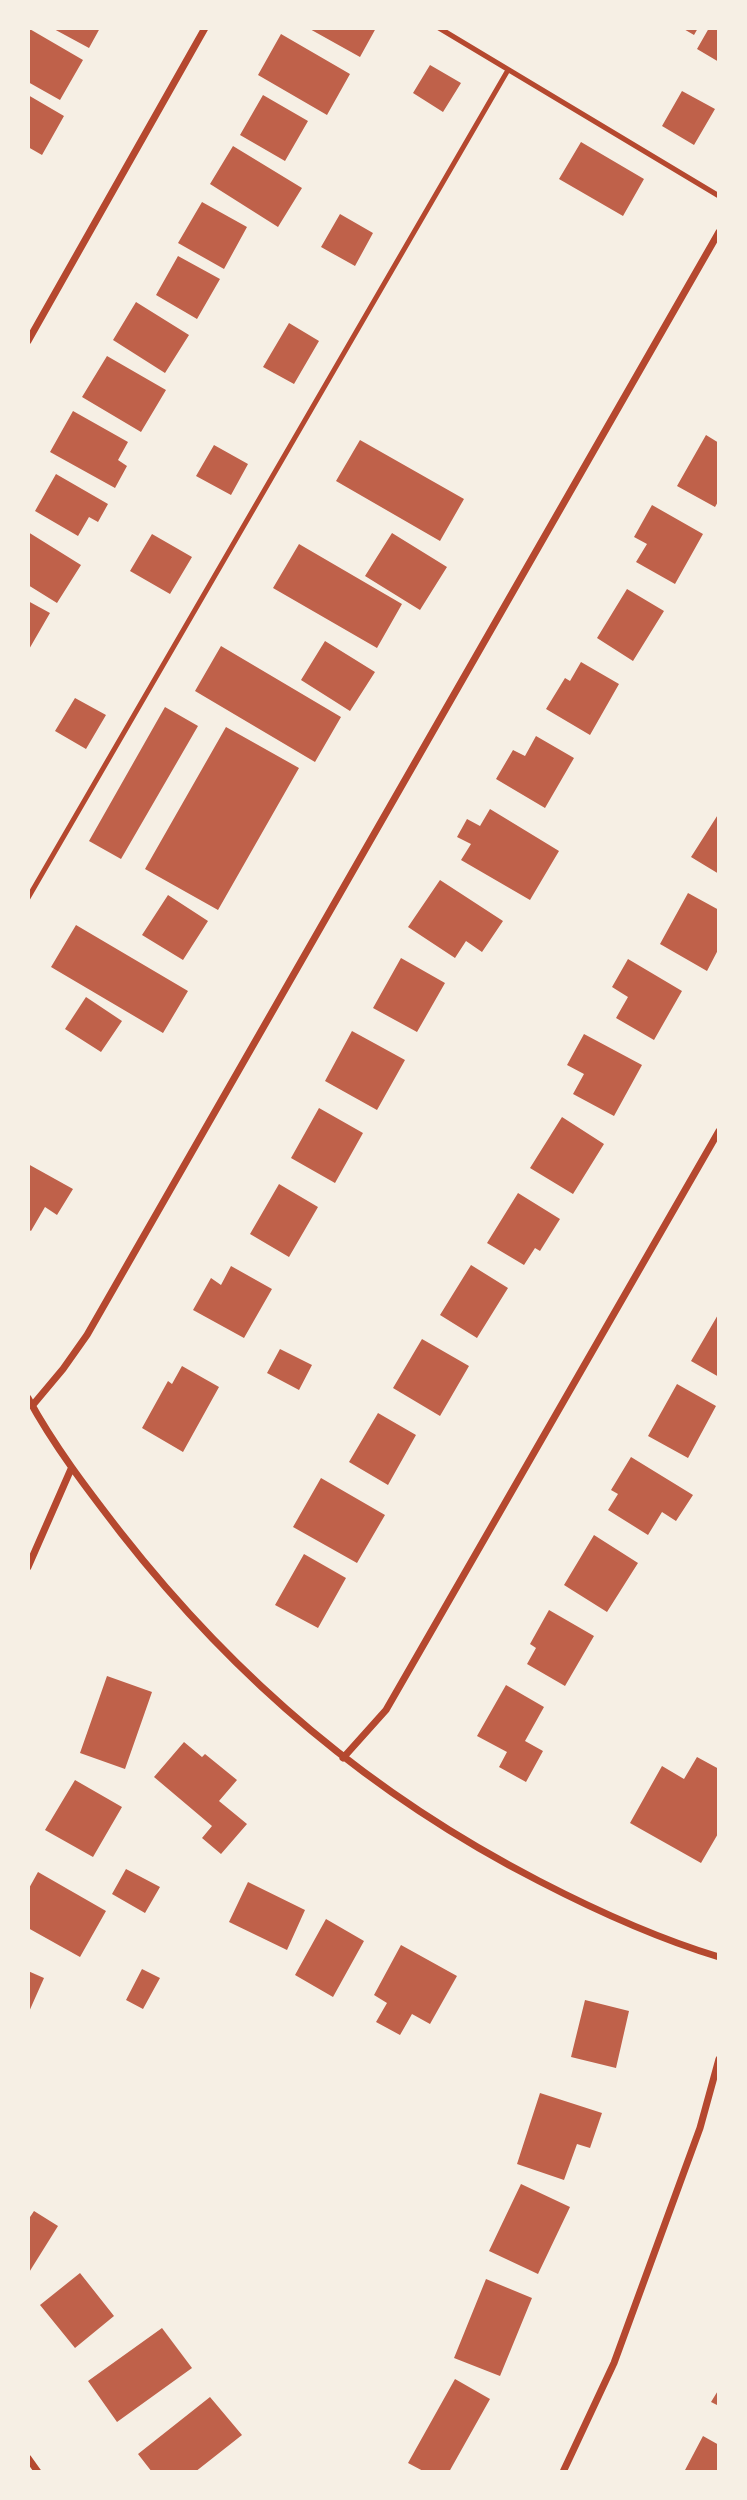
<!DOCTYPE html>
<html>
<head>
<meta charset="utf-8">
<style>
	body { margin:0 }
	#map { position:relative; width:747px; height:2500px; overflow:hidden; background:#f6efe4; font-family:Bitter,serif }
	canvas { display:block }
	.frame { position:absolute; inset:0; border:30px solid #f6efe4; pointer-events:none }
</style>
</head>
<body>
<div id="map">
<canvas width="747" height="2500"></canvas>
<div class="frame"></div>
</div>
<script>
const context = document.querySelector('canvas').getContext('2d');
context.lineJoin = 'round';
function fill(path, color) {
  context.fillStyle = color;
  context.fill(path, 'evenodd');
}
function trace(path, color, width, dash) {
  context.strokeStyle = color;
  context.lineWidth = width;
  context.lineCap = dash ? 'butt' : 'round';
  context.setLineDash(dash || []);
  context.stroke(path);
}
fill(new Path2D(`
	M28 28 83 60 60 100 28 82Z
	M52 28H100L89 48Z
	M308 28H376L360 57Z
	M682 28H698L694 35Z
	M709 28H719V62L697 49Z
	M281 34 350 74 327 115 258 75Z
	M430 65 461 83 443 112 413 93Z
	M682 91 715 109 694 145 662 126Z
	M28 95 64 116 42 155 28 147Z
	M263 95 308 121 285 161 240 135Z
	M581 142 644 179 623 216 559 179Z
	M233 146 302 188 278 227 210 184Z
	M202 202 247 227 224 269 178 243Z
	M340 214 373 233 355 266 321 247Z
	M178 256 220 279 197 319 156 295Z
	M136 302 189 335 165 373 113 340Z
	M289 323 319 341 294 384 263 367Z
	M107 356 166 390 141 432 82 397Z
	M73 411 128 442 118 460 127 466 115 488 50 452Z
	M706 435 719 443V500L715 507 677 486Z
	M360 440 464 499 440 541 336 481Z
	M214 445 248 464 231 495 196 476Z
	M56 474 108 504 98 522 89 517 78 536 35 511Z
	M652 505 703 534 675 584 636 562 647 544 634 537Z
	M28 532 81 565 57 603 28 585Z
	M392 533 447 567 420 610 365 576Z
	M152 534 192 557 170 594 130 571Z
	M299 544 402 604 377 648 273 588Z
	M627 589 664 611 633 661 597 638Z
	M28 601 50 613 28 651Z
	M325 641 375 672 350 711 301 680Z
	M221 646 341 717 315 762 195 691Z
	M581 662 619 684 590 735 546 709 565 678 570 681Z
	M75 698 106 715 86 749 55 731Z
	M165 707 198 726 121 859 89 841Z
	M226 727 299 768 218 910 145 869Z
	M536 736 574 758 545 808 496 779 513 750 525 756Z
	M490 809 559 851 530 900 461 860 471 844 457 837 467 819 480 826Z
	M719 813V874L691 857Z
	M440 880 503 921 482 952 466 941 455 958 408 927Z
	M688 893 719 910V948L707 971 660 944Z
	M168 895 208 921 183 960 142 935Z
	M76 925 188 991 163 1033 51 967Z
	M401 958 445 983 417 1032 373 1008Z
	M628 959 682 991 654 1040 616 1018 628 997 612 987Z
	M86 997 122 1021 101 1052 65 1029Z
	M352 1031 405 1060 377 1110 325 1081Z
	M584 1034 642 1065 614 1116 573 1094 584 1074 567 1065Z
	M319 1108 363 1133 335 1183 291 1158Z
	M562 1117 604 1144 573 1194 530 1168Z
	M28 1164 73 1189 57 1215 45 1207 31 1231 28 1229Z
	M279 1184 318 1207 289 1257 250 1234Z
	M518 1193 560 1219 540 1251 535 1248 524 1265 487 1243Z
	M471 1265 508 1288 477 1338 440 1315Z
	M231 1266 272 1289 244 1338 193 1310 211 1278 221 1285Z
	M719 1313V1377L691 1361Z
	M422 1339 469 1366 440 1416 393 1388Z
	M280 1349 312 1365 299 1390 267 1373Z
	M182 1366 219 1387 183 1452 142 1428 168 1381 172 1384Z
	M677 1384 716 1406 688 1458 648 1436Z
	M378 1413 416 1435 388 1485 349 1462Z
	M631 1457 693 1495 676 1521 662 1512 648 1535 608 1510 618 1494 611 1490Z
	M321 1478 385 1515 357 1563 293 1527Z
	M594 1535 638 1563 607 1612 564 1585Z
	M304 1554 346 1578 318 1628 275 1605Z
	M549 1610 594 1636 565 1686 527 1664 536 1648 530 1644Z
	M107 1676 152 1692 125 1769 80 1753Z
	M506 1685 544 1707 525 1741 543 1751 526 1782 499 1767 507 1752 477 1736Z
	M184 1742 202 1757 205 1754 237 1780 219 1801 247 1824 221 1854 202 1838 212 1826 154 1777Z
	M697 1757 719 1769V1832L701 1863 630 1823 662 1766 684 1779Z
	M75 1780 122 1807 93 1857 45 1830Z
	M126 1869 160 1887 145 1913 112 1894Z
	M38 1872 106 1911 80 1957 28 1928V1890Z
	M248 1882 305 1910 287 1950 229 1922Z
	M326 1919 364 1941 333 1997 295 1975Z
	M401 1945 457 1976 430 2024 412 2014 400 2035 376 2022 387 2003 374 1995Z
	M142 1969 160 1978 143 2009 126 2000Z
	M28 1971 44 1978 28 2014Z
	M585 2000 629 2011 616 2068 571 2057Z
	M540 2093 602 2113 590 2148 577 2144 564 2180 517 2164Z
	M521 2184 570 2207 538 2274 489 2251Z
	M34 2211 58 2226 28 2274V2220Z
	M80 2273 114 2316 75 2348 40 2305Z
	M486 2279 532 2298 500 2376 454 2358Z
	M162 2328 192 2368 117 2422 88 2381Z
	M455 2379 490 2399 449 2472H425L408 2463Z
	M719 2389V2406L711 2402Z
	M210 2397 242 2435 195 2472H152L138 2454Z
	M703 2436 719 2445V2472H684Z`), '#bf614a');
trace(new Path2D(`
	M439 28 719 196
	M28 898 508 70`), '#b5482f', 5);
trace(new Path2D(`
	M28 341 205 28
	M28 1398C54 1446 87 1489 121 1533 237 1681 372 1795 539 1881 597 1911 656 1938 719 1957
	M32 1406 63 1369 87 1335 719 232
	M28 1567 71 1469
	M343 1758 386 1710 719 1131
	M28 2458 38 2472
	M563 2472 614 2363 700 2128 719 2059`), '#b5482f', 7);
</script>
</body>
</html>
